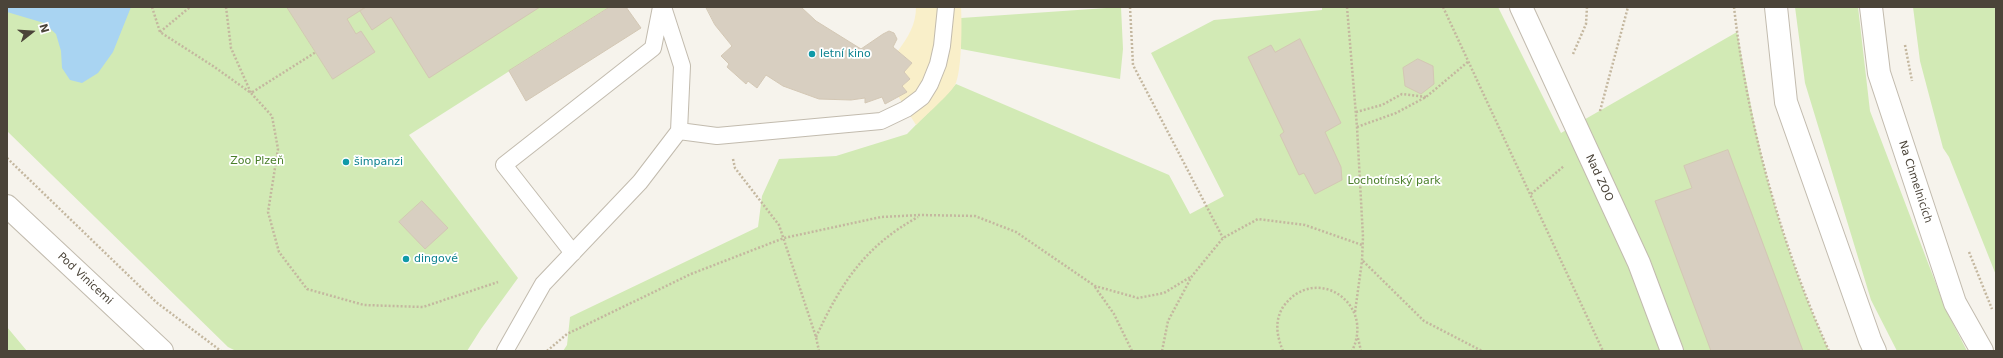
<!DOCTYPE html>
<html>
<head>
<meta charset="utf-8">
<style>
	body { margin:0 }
	#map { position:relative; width:2003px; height:358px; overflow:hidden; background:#f6f3ec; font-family:"DejaVu Sans",sans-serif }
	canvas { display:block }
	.frame { position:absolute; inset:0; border:8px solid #4b4439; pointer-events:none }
	.north { position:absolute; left:12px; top:12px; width:40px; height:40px; -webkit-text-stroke:3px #fff; paint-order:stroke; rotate:73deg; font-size:11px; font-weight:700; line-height:16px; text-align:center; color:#4b4439 }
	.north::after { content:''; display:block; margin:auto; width:14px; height:18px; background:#4b4439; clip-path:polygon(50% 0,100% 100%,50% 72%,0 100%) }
</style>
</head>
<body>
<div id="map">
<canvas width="2003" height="358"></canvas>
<div class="frame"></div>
<div class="north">N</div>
</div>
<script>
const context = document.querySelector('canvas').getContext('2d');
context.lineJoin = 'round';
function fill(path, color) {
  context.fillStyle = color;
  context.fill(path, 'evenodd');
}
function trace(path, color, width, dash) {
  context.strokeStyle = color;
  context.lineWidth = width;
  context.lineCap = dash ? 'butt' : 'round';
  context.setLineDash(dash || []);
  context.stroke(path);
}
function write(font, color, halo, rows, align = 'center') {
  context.font = font + ' "DejaVu Sans",sans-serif';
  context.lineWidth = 3.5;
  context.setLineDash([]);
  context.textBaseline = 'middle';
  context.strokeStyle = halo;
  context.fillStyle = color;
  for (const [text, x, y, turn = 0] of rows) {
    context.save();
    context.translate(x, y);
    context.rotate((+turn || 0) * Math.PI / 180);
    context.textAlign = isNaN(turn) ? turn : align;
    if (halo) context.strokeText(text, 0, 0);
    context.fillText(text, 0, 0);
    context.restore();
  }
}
fill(new Path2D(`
	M7 7H610L409 135 518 278 481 329 467 351H236L228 347 7 131Z
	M1121 7 1123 49 1120 79 961 49V18Z
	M1322 7H1498L1561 133 1737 32C1745 74 1752 116 1762 158 1778 223 1801 290 1829 351H563L567 345 570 317 758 227 762 196 779 159 836 156 907 134 956 84 1169 175 1190 214 1224 196 1151 53 1214 20 1322 10Z
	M1795 7H1858L1870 111 1946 310 1967 351H1897L1871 300 1805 83Z
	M1913 7H1996V275L1949 157 1943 148 1920 61Z
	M7 327 27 351H7Z`), '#d2eab5');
fill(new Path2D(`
	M916 7H961C962 23 962 72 955 85 950 94 925 116 916 125L898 96 906 92 902 86 910 79 904 72 912 63 898 51C908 37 916 25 916 7Z`), '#f9efc9');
fill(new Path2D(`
	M7 7H131L113 52 98 73 82 83 70 80 62 68 61 51 56 34 44 23 7 12Z`), '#a9d4f2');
const building = new Path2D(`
	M287 7H366L347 19 356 34 361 31 375 52 333 79Z
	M366 7H540L429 78 391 17 372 30 360 11Z
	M610 7H626L641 28 526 101 509 71Z
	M706 7H801L816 21 861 49 883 34 889 31 894 33 897 39 893 47 912 63 904 72 910 79 902 86 907 92 885 104 882 97 865 103V98L851 100 819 99 783 86 766 75 757 88 748 81 746 84 727 67 729 64 721 56 732 46 715 25Z
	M1300 39 1341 123 1325 132 1341 167 1342 180 1315 194 1304 173 1299 175 1280 135 1284 132 1248 57 1271 45 1275 52Z
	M1418 59 1433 66 1434 84 1421 94 1405 86 1403 68Z
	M1728 150 1803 351H1711L1655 201 1692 188 1684 166Z
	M422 201 448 228 425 249 399 222Z`);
fill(building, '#d8cfc1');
trace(building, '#d3c7b4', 1);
const service = new Path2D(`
	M663 7 682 66 679 131
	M573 253 504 165 653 48 661 7
	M505 351 543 284 640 182 679 131 717 136 881 121 906 109 922 97 930 84 938 64 942 46 946 7`);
const pedestrian = new Path2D(`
	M1521 7 1639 263 1672 351`);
const minor = new Path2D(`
	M7 206 162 351`);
const tertiary = new Path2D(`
	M1776 7 1786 102 1870 340 1875 351
	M1871 7 1879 73 1955 303 1982 351`);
trace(service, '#c2bbae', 18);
trace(pedestrian, '#c2bbae', 24);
trace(minor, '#c2bbae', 24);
trace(tertiary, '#c2bbae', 24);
trace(new Path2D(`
	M152 7 160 32 213 66 251 93 272 116 278 149 268 212 279 252 307 289 364 305 423 307 498 282
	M226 7 231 48 251 93 316 52
	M1130 7 1133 65 1223 238
	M1347 7 1357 127 1363 237 1362 261 1355 312
	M1443 7 1603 351
	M1734 7C1747 123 1781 245 1829 351
	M160 32 190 7
	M1905 45 1912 81
	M1573 54 1586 24 1587 7
	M1600 111 1628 7
	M1356 112 1382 105 1402 94 1426 97
	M1357 127 1396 113 1426 97 1469 61
	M7 158 156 302 221 351
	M733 159 735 168 779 225 816 337 819 351
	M1531 194 1564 166
	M1969 252 1992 309
	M1363 261 1424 321 1482 351
	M1095 287 1114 314 1132 351
	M816 337C841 283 865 246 918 217
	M1358 338 1361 351
	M547 351 567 334 691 274 784 238 881 217 920 215 975 216 1016 232 1095 286 1138 298 1164 293 1192 276
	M1162 351 1168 321 1192 276 1223 238 1258 219 1305 225 1362 245
	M1283 351C1277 336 1274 322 1283 307 1314 263 1376 302 1352 351`), '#c4b79f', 2.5, [2, 2]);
trace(service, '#fff', 16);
trace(pedestrian, '#fff', 22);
trace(minor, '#fff', 22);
trace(tertiary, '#fff', 22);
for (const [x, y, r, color] of [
	[812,54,4,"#0f9aa8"],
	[346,162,4,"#0f9aa8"],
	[406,259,4,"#0f9aa8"]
]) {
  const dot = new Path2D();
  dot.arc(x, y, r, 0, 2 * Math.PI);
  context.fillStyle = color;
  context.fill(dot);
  trace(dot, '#fff', 1.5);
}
write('11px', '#0d838f', '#fff', [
	["letní kino",820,54],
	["šimpanzi",354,162],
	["dingové",414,259]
], 'left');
write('11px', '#4a7f2a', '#fff', [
	["Zoo Plzeň",257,161],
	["Lochotínský park",1394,181]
]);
write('11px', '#4b4439', '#fff', [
	["Nad ZOO",1599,178,65],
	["Na Chmelnicích",1915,182,72],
	["Pod Vinicemi",85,279,43]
]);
</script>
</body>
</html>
